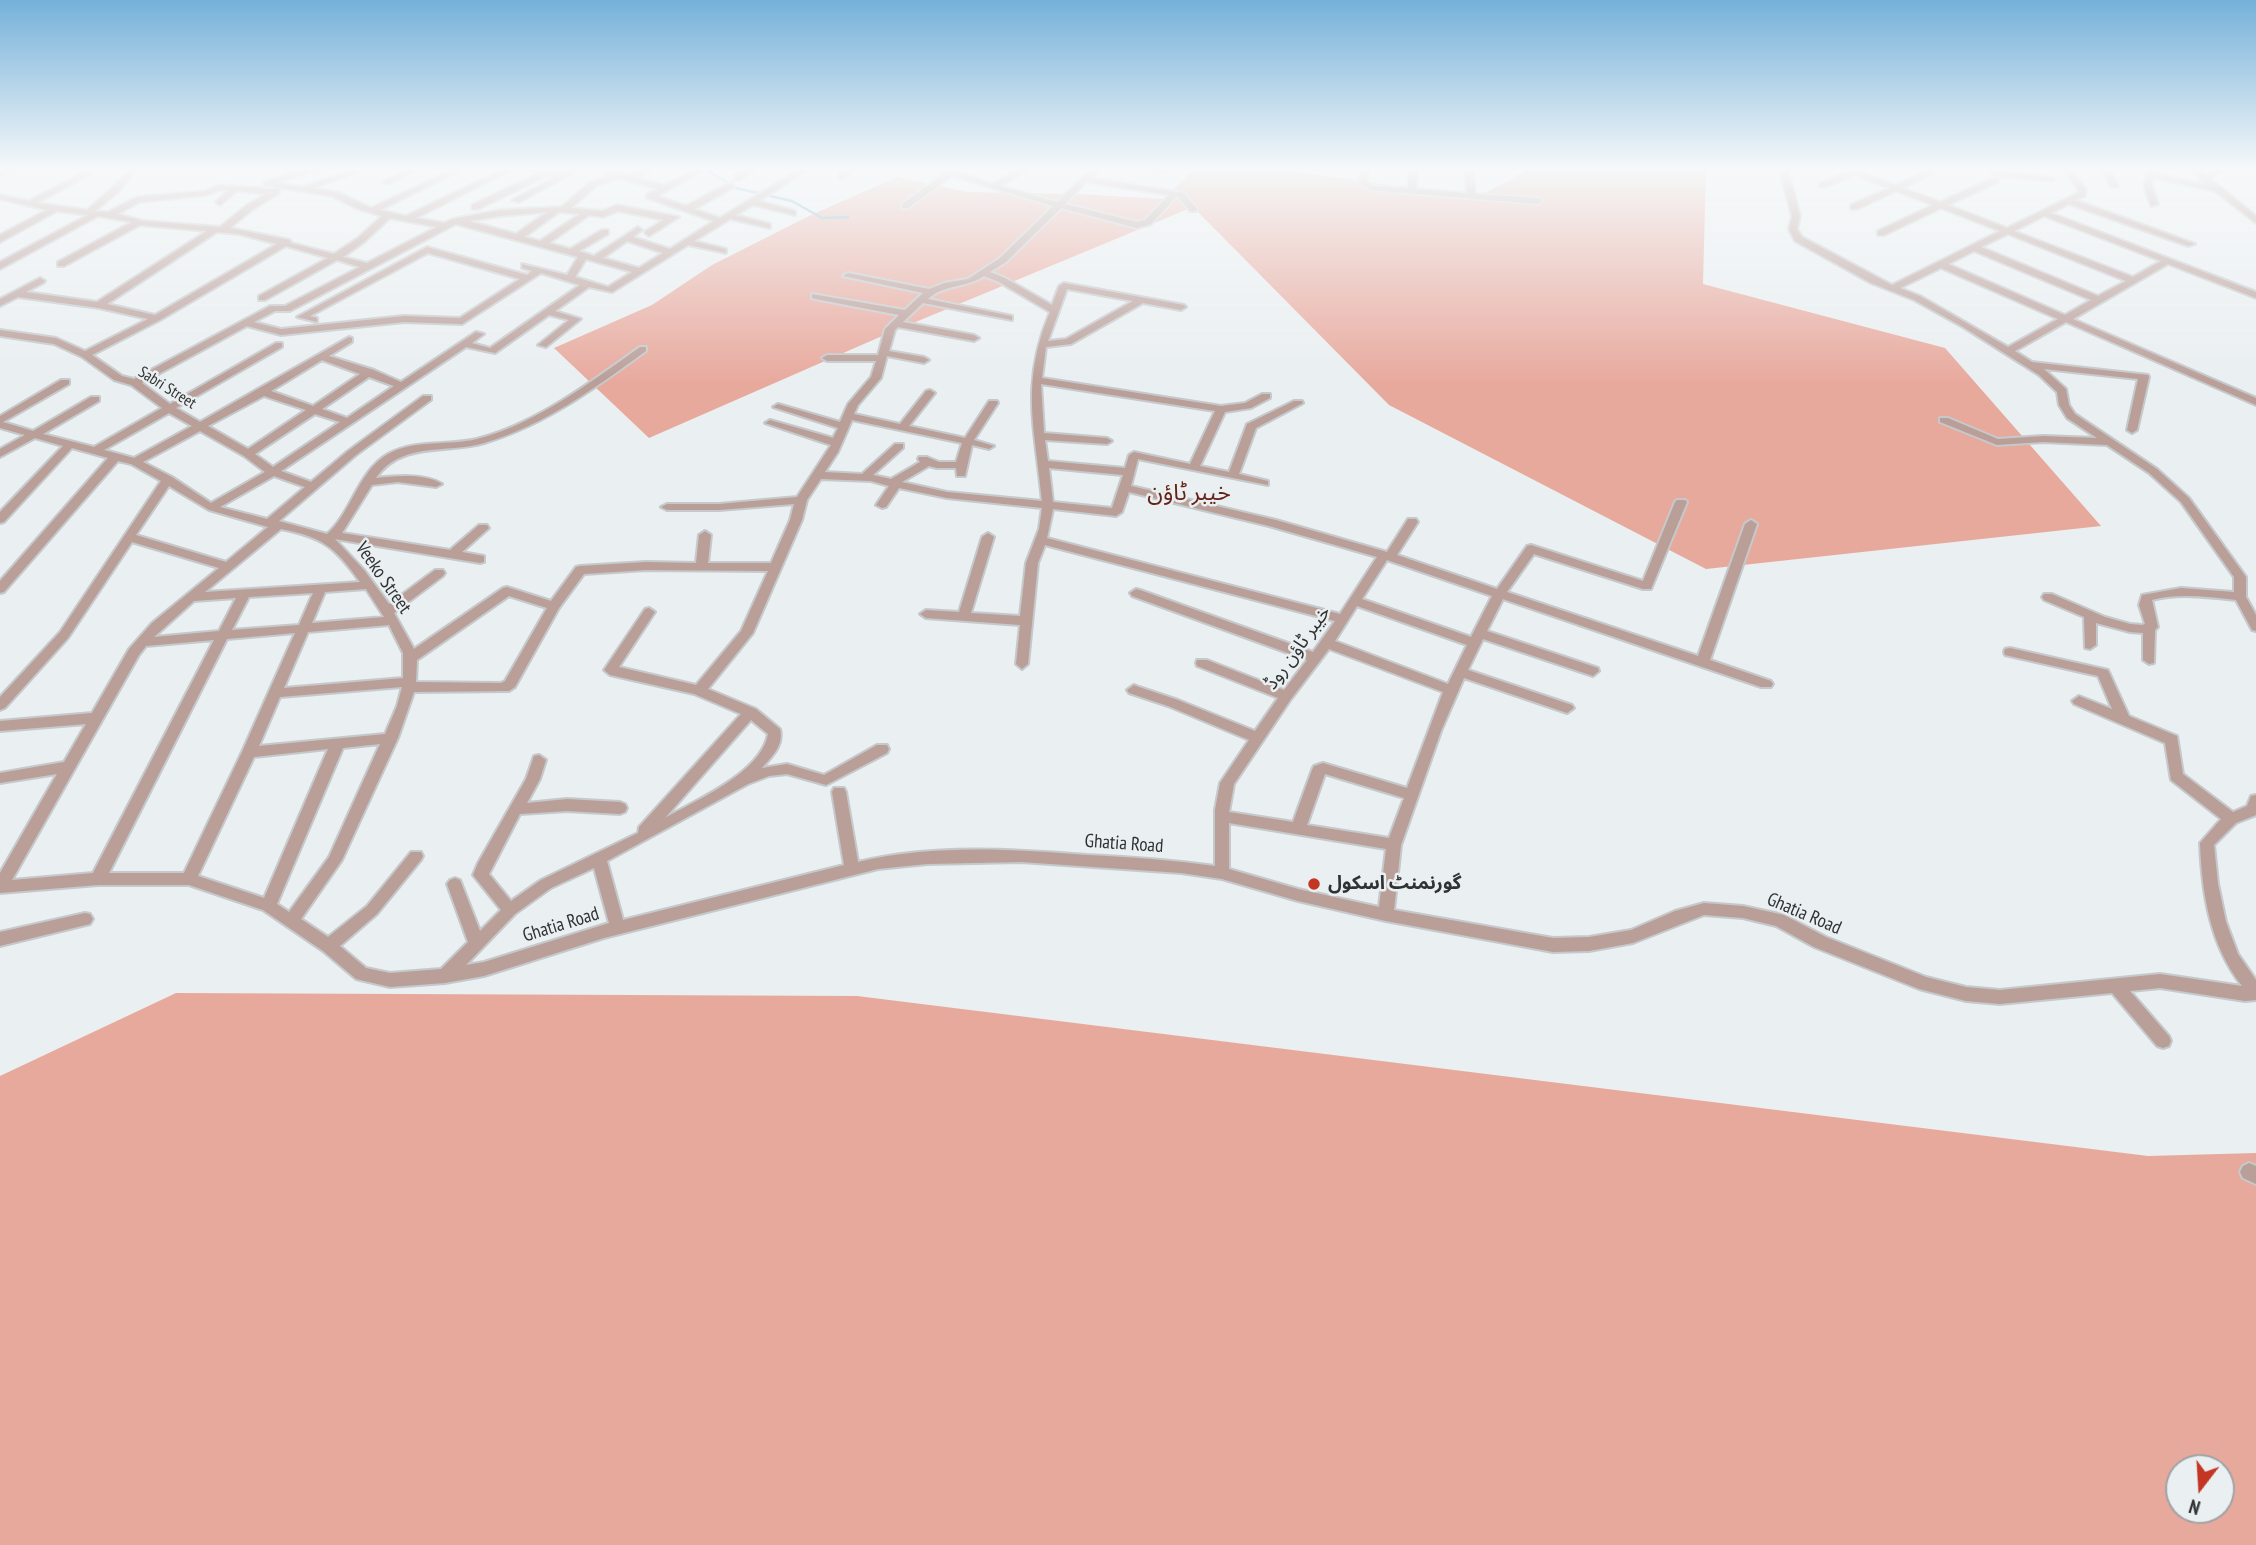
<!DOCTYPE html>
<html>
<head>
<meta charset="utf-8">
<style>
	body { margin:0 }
	#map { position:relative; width:2256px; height:1545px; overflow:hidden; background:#eaeff1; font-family:"PT Sans Narrow",sans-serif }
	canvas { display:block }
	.north { position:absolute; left:2165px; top:1454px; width:70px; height:70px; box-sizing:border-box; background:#eaeff1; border:2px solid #a0a3a5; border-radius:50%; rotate:197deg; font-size:19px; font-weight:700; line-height:28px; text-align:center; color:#303233 }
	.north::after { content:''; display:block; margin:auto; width:24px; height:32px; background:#c33623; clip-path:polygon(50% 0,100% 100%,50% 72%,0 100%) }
</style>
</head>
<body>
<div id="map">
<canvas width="2256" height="1545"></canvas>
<div class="north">N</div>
</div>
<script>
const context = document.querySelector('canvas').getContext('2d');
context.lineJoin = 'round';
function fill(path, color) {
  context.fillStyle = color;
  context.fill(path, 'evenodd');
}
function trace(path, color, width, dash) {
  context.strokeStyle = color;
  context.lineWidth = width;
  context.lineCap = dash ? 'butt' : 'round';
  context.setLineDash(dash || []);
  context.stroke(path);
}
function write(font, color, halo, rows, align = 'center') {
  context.font = font + ' "PT Sans Narrow","Noto Sans Arabic",sans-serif';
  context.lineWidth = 5;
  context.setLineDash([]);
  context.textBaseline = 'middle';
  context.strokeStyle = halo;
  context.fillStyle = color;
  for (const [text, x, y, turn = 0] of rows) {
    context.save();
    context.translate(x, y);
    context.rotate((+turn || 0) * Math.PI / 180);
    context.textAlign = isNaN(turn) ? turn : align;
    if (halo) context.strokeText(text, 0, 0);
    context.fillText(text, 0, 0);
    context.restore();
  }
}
fill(new Path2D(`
	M1197 167H1261L1478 197 1533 167H1706L1703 284 1945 348 2101 526 1706 569 1389 405 1193 207 889 333 649 438 554 348 652 305 712 265 809 216 897 177 968 192 1079 194 1163 199Z
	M176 993 857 996 2148 1156 2256 1153V1545H0V1076ZM2179 1468H2221V1510H2179Z`), '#e8a99d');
trace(new Path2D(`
	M702 167 736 188 792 201 822 218 848 217`), '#69acc6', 2.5);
const minor = new Path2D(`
	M11 167H22L0 176V171Z
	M78 167H89L96 171 37 203 87 210 112 188 131 167H139L118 192 95 211 108 212 137 197 205 191 219 185 276 189H279V193L253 209 230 228 290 240 291 243 334 254 358 238 382 216 356 208 332 196 267 186H264V182L288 174 286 167H294L295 171 313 167H326L277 183 302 187 362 167H374L312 188 337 192 371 208 458 167H468L380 210 406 216 507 167H517L416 218 444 223 453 219 500 210 562 207 590 182 610 175 607 173 611 171 629 175 647 167H657L637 178 664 185 700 167H710L657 196 686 206 727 184H733V188L694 209 720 218 803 167H812L759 201 795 211V215L753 205 736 215 770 224V228L730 219 694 241 726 249V253L688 245 612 292 589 287 555 311 581 319 546 347 538 345 569 320 549 315 495 353 466 347 281 471 311 482 348 451 423 396H431V400L356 455 279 521 327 534C352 512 358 471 388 454 415 439 448 446 477 439 538 423 589 383 640 347H646V351C595 388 545 425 484 443 447 454 401 441 376 478 395 476 425 473 442 484L436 487 398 482 372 485 342 533 450 550 479 525H487L489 528 462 552 484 556V562L480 563 335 539 364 570 389 604 435 570H443L445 573 443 576 394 613 414 649 503 588 507 587 551 601 576 567 580 566 646 562 696 563 699 535 705 531 711 535 708 563H771L790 520 794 504 719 510H667L661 507 667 504H719L797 497 831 445 765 423 770 420 833 438 838 428 773 407 778 404 840 422 848 404 871 377 876 361H827L822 358 827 355H878L885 329 899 315 815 299 812 298V294L905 310 923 293 843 276 848 273 929 289 944 283 968 279 1000 258 1053 206 952 176 908 208H902V204L944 174 927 167 955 170 992 184 1024 167H1034L1000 186 1057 202 1093 167H1101L1091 178 1184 193 1197 209 1196 211H1190L1177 196 1151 224 1137 228 1061 208 1006 262 990 272 1005 278 1052 305 1059 286 1064 283 1184 305 1186 307 1181 310 1143 303 1071 344 1046 347 1042 378 1221 406 1245 403 1262 394H1270V398L1251 408 1225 412 1200 466 1229 472 1247 424 1294 401H1302L1303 403 1256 428 1239 474 1268 481V485L1138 459 1131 486 1276 520 1387 552 1408 519H1416L1418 522 1397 555 1497 589 1527 546 1531 545 1643 581 1675 502 1677 500H1685L1687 502 1651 589H1643L1534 554 1507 592 1698 656 1745 524 1751 520 1757 524 1710 660 1771 681 1773 684 1771 687H1761L1503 599 1487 631 1598 668 1599 671 1593 676 1483 639 1468 670 1572 705 1574 708 1567 713 1464 678 1441 731 1401 845 1394 910 1553 938 1589 937 1631 930 1675 911 1704 903 1743 906 1784 915 1826 937 1926 977 1966 987 2000 990 2160 974 2242 986C2210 945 2202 894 2200 843L2221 819 2171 780 2165 743 2074 704 2072 701 2079 696 2112 709 2098 676 2005 655 2004 652 2005 649 2010 648 2108 670 2129 716 2177 736 2183 774 2233 812 2247 806 2251 796 2256 795V815L2236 823 2214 845 2218 884 2226 922 2238 954 2256 980V1000L2245 1001 2160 988 2130 991 2169 1036 2171 1041 2169 1046 2163 1048 2157 1046 2112 993 2000 1004 1966 1001 1919 989 1814 947 1776 926 1743 918 1704 915 1633 943 1589 951 1553 952 1386 921 1298 901 1222 879 1181 873 1021 862 927 864 878 869 604 938 484 976 445 983 390 987 356 979 323 951 263 910 189 885H98L0 893V873L57 774 0 783V773L64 762 86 724 0 731V721L92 713 129 649 152 623 219 568 132 542 68 638 5 708 0 710V697L60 632 161 481 131 464 118 461 4 592 0 593V581L108 458 72 448 4 522 0 523V512L63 446 35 438 0 457V449L25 435 0 428V416L61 380H69V384L3 422 33 431 91 397H99V401L43 434 94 447 162 408 131 385 114 380 82 357 54 344 0 336V330L56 338 85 351 148 319 99 308 18 297 0 306V299L40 278 45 281 43 283 26 292 97 302 207 231 140 225 64 266H58V262L132 222 98 216 0 269V262L88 215 57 211 0 242V235L47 210 0 199V195L29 201 85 171ZM618 178 658 189 647 194V198L714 221 670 249 633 237 642 230 638 227 594 256 579 251 608 234V230H602L570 249 549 243 589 215 603 217 618 211 664 220 646 231 645 233 649 236 679 217 617 205 602 211 571 208 596 186ZM1086 182 1169 195 1145 220 1137 222 1065 204ZM220 190H228L216 202 220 205 237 191 266 194 247 205 220 227 143 221 118 214 139 202 207 195ZM547 212 516 234 469 221 500 216ZM559 212 580 214 540 241 524 237ZM390 218 437 227 367 263 343 257 364 242ZM456 224 578 257 567 275 522 264V268L532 271 527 275 427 247 297 317 317 322V318L310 316 428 253 520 279 460 318 404 316 281 329 254 322 275 311H290ZM217 232 239 234 277 244 155 315 107 304ZM627 241 663 253 639 268 603 258ZM286 246 328 258 259 296V300H265L337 260 360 267 285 306H270L134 379 122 376 92 355 160 320ZM586 259 632 272 608 287 575 277ZM541 273 580 285 490 348 472 343 484 334 476 332 401 382 374 370 329 356 352 342V338L349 337 200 422 176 408 282 347V343H276L170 404 142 383 247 326 281 335 404 322 462 324ZM984 276 999 282 1050 312C1020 383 1035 428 1042 501L947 492 902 482 929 466 937 468H956L957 476H965L972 445 989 449 994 446 974 440 998 403 997 401H989L965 438 909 426 935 393 930 390 926 391 900 424 854 414 858 405 881 378 887 356 924 363 929 360 924 357 889 351 895 330 898 327 974 341 979 338 974 335 903 322 923 303 1012 320V316L928 299C944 284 967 288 984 276ZM1067 289 1133 301 1066 339 1048 341ZM322 360 360 374 313 406 271 391ZM369 377 394 386 347 418 322 409ZM1041 384 1215 411 1190 464 1134 452 1129 455 1125 468 1048 461 1045 440 1107 444 1112 441 1107 438 1044 433ZM264 396 306 410 248 449 208 426ZM169 413 192 426 134 458 104 450ZM315 414 340 422 273 467 255 454ZM852 420 962 443 956 462H939L927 457H919L918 459 920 462 891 479 873 475 903 448V444H895L862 474 825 472 838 452ZM200 431 244 456 265 472 211 503 172 477 143 462ZM1049 468 1123 475 1112 508 1053 502ZM274 476 305 487 267 519 220 507ZM821 479 871 481 889 486 876 505 882 508 886 507 899 488 947 498 1042 508 1039 529 1026 563 1020 616 971 613 994 537 988 533 982 537 959 612 926 610 920 614 926 618 1020 625 1016 664 1022 669 1028 664 1038 563 1045 545 1335 621 1313 652 1140 590 1136 589 1130 593 1132 596 1307 660 1284 690 1207 660H1197L1196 663 1197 666 1278 698 1255 731 1178 700 1139 687 1134 685 1127 690 1129 693 1168 706 1249 740 1220 783 1215 810V866C1172 860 1130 857 1087 855 1012 849 932 844 858 862L846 792 844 788H834L832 792 844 865 623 920 607 861 748 784 769 776 787 774 826 785 887 753 889 749 887 745H877L824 775 787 764 762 768C772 756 784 746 780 729L756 709 708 689 753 633 802 520 807 500ZM169 486 209 510 268 527 226 562 136 535ZM1129 492 1269 526 1377 557 1340 614 1047 538 1053 509 1116 516 1122 512ZM281 529C323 537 335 547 360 582L205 592ZM1387 560 1492 596 1471 637 1362 599ZM646 570 768 571 741 631 696 685 619 667 655 612 649 608 645 609 604 670 610 675 694 694 741 714 639 827 638 833 541 880 511 901 489 874 520 814 567 811 620 814 625 812 627 808 625 804 620 802 567 799 527 803 540 779 546 760 539 755 534 756 526 779 478 863 473 875 501 910 480 931 460 880 455 878 450 880 447 884 468 942 441 969 390 973 366 968 340 946 377 914 421 860 423 856 421 852H411L367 906 328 937 301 919 342 860 398 738 414 692 509 691 515 687 559 608 584 574ZM366 589 384 617 312 623 325 592ZM313 593 299 625 232 630 249 597ZM509 596 547 608 505 681 501 683 416 682 417 660ZM236 598 219 631 154 637 194 601ZM1357 606 1467 645 1448 684 1335 641ZM389 625 403 653V678L284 688 308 632ZM295 633 242 752 184 873H109L227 639ZM214 640 93 873 12 880 139 655 146 646ZM1329 649 1443 692 1407 788 1323 763 1314 766 1312 770 1293 822 1229 812 1234 784 1291 699ZM402 687 397 706 385 734 259 746 280 697ZM751 720 768 734C761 773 696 800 665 818ZM380 744 329 857 289 912 277 904 343 748ZM328 749 264 898 198 876 254 757ZM1325 774 1404 798 1389 838 1307 825ZM1229 823 1386 849 1379 907 1298 889 1229 869ZM594 868 609 923 484 962 466 965 515 914 551 888Z
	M413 167H423L389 184 382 182Z
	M525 167H536L558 174 575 167H585L519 202 512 200 554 178 547 176 478 209H472V205L539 173Z
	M750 167H759L740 180H734V176Z
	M849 167H858L845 178H839V174Z
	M1133 167H1157L1168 170 1164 172Z
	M1361 167H1369L1367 181 1372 186 1408 188 1409 167H1417L1416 189 1467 193 1465 167H1473L1475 194 1538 198 1542 201 1538 204 1370 190 1359 182Z
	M1779 167H1787L1800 216 1797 229 1802 237 1892 285 2000 231 1941 208 1884 235H1878V231L1933 205 1896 191 1857 209H1851V205L1889 188 1854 175 1826 187H1820V183L1847 172 1838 167 1861 168V172L1895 185 1929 169H1935V173L1903 188 1940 202 1992 178H1998V182L1948 205 2007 228 2078 193V189L2061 167H2069L2086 189 2085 196 2075 200 2195 244 2188 246 2069 204 2051 213 2256 292V298L2168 264 2073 319 2256 398V405L2066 322 2015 351 2032 362 2148 375 2149 377 2137 430 2132 433 2127 430 2138 379 2044 369 2066 389 2069 405 2075 414 2157 469 2189 498 2246 577V597L2256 615V631L2252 630 2236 600C2208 597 2179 593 2152 600L2158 627 2155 630 2154 663 2149 664 2143 660V633L2130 632 2096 623V645L2090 649 2085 648 2084 617 2044 600 2042 597 2044 594H2052L2105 617 2130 624 2142 625 2145 624 2139 605 2142 595 2181 588 2234 592V577L2181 502 2149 473 2107 445 2043 442 1997 445 1940 422V418H1948L1998 439 2043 436 2097 438 2067 418 2059 405 2057 392 2039 375 1963 327 1914 300 1871 283 1795 241 1789 229 1792 216ZM2044 216 2161 261 2133 277 2014 231ZM2008 234 2126 281 2098 296 1981 247ZM1974 251 2091 300 2065 315 1948 264ZM1941 268 2058 319 2008 347 1920 296 1900 288Z
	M1984 167H1993L1998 172 2051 177 2055 179 2051 181 1996 176Z
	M2100 167H2108L2118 185 2117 187H2111Z
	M2148 167H2154V173L2207 185 2186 167H2195L2206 176 2218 167H2227L2211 179 2256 216V223L2215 191 2153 178 2152 186 2158 204 2151 206 2144 186Z
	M85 913 90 914 93 919 90 924 0 946V932Z
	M2249 1163 2256 1166V1184L2243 1178 2240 1172 2243 1166Z`);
trace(minor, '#c5c9cb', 4);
fill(minor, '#ba9e98');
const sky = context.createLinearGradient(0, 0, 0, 383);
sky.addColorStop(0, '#75b1da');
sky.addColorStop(0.44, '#f6f8f9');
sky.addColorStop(1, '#f6f8f900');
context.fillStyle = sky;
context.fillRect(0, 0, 2256, 383);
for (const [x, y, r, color] of [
	[1314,884,7,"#c33623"]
]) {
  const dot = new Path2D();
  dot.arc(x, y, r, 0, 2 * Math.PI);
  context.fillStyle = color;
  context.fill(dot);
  trace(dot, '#eaeff1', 2.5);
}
write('16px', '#303233', '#eaeff1', [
	["Sabri Street",167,388,32]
]);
write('19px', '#303233', '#eaeff1', [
	["Veeko Street",383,578,55],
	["خیبر ٹاؤن روڈ",1298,648,-54],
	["Ghatia Road",1124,844,4],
	["Ghatia Road",1804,914,23],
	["Ghatia Road",561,925,-17]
]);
write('bold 19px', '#303233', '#eaeff1', [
	["گورنمنٹ اسکول",1328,884]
], 'left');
write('23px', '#652217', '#eaeff1', [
	["خیبر ٹاؤن",1189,493]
]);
</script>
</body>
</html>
